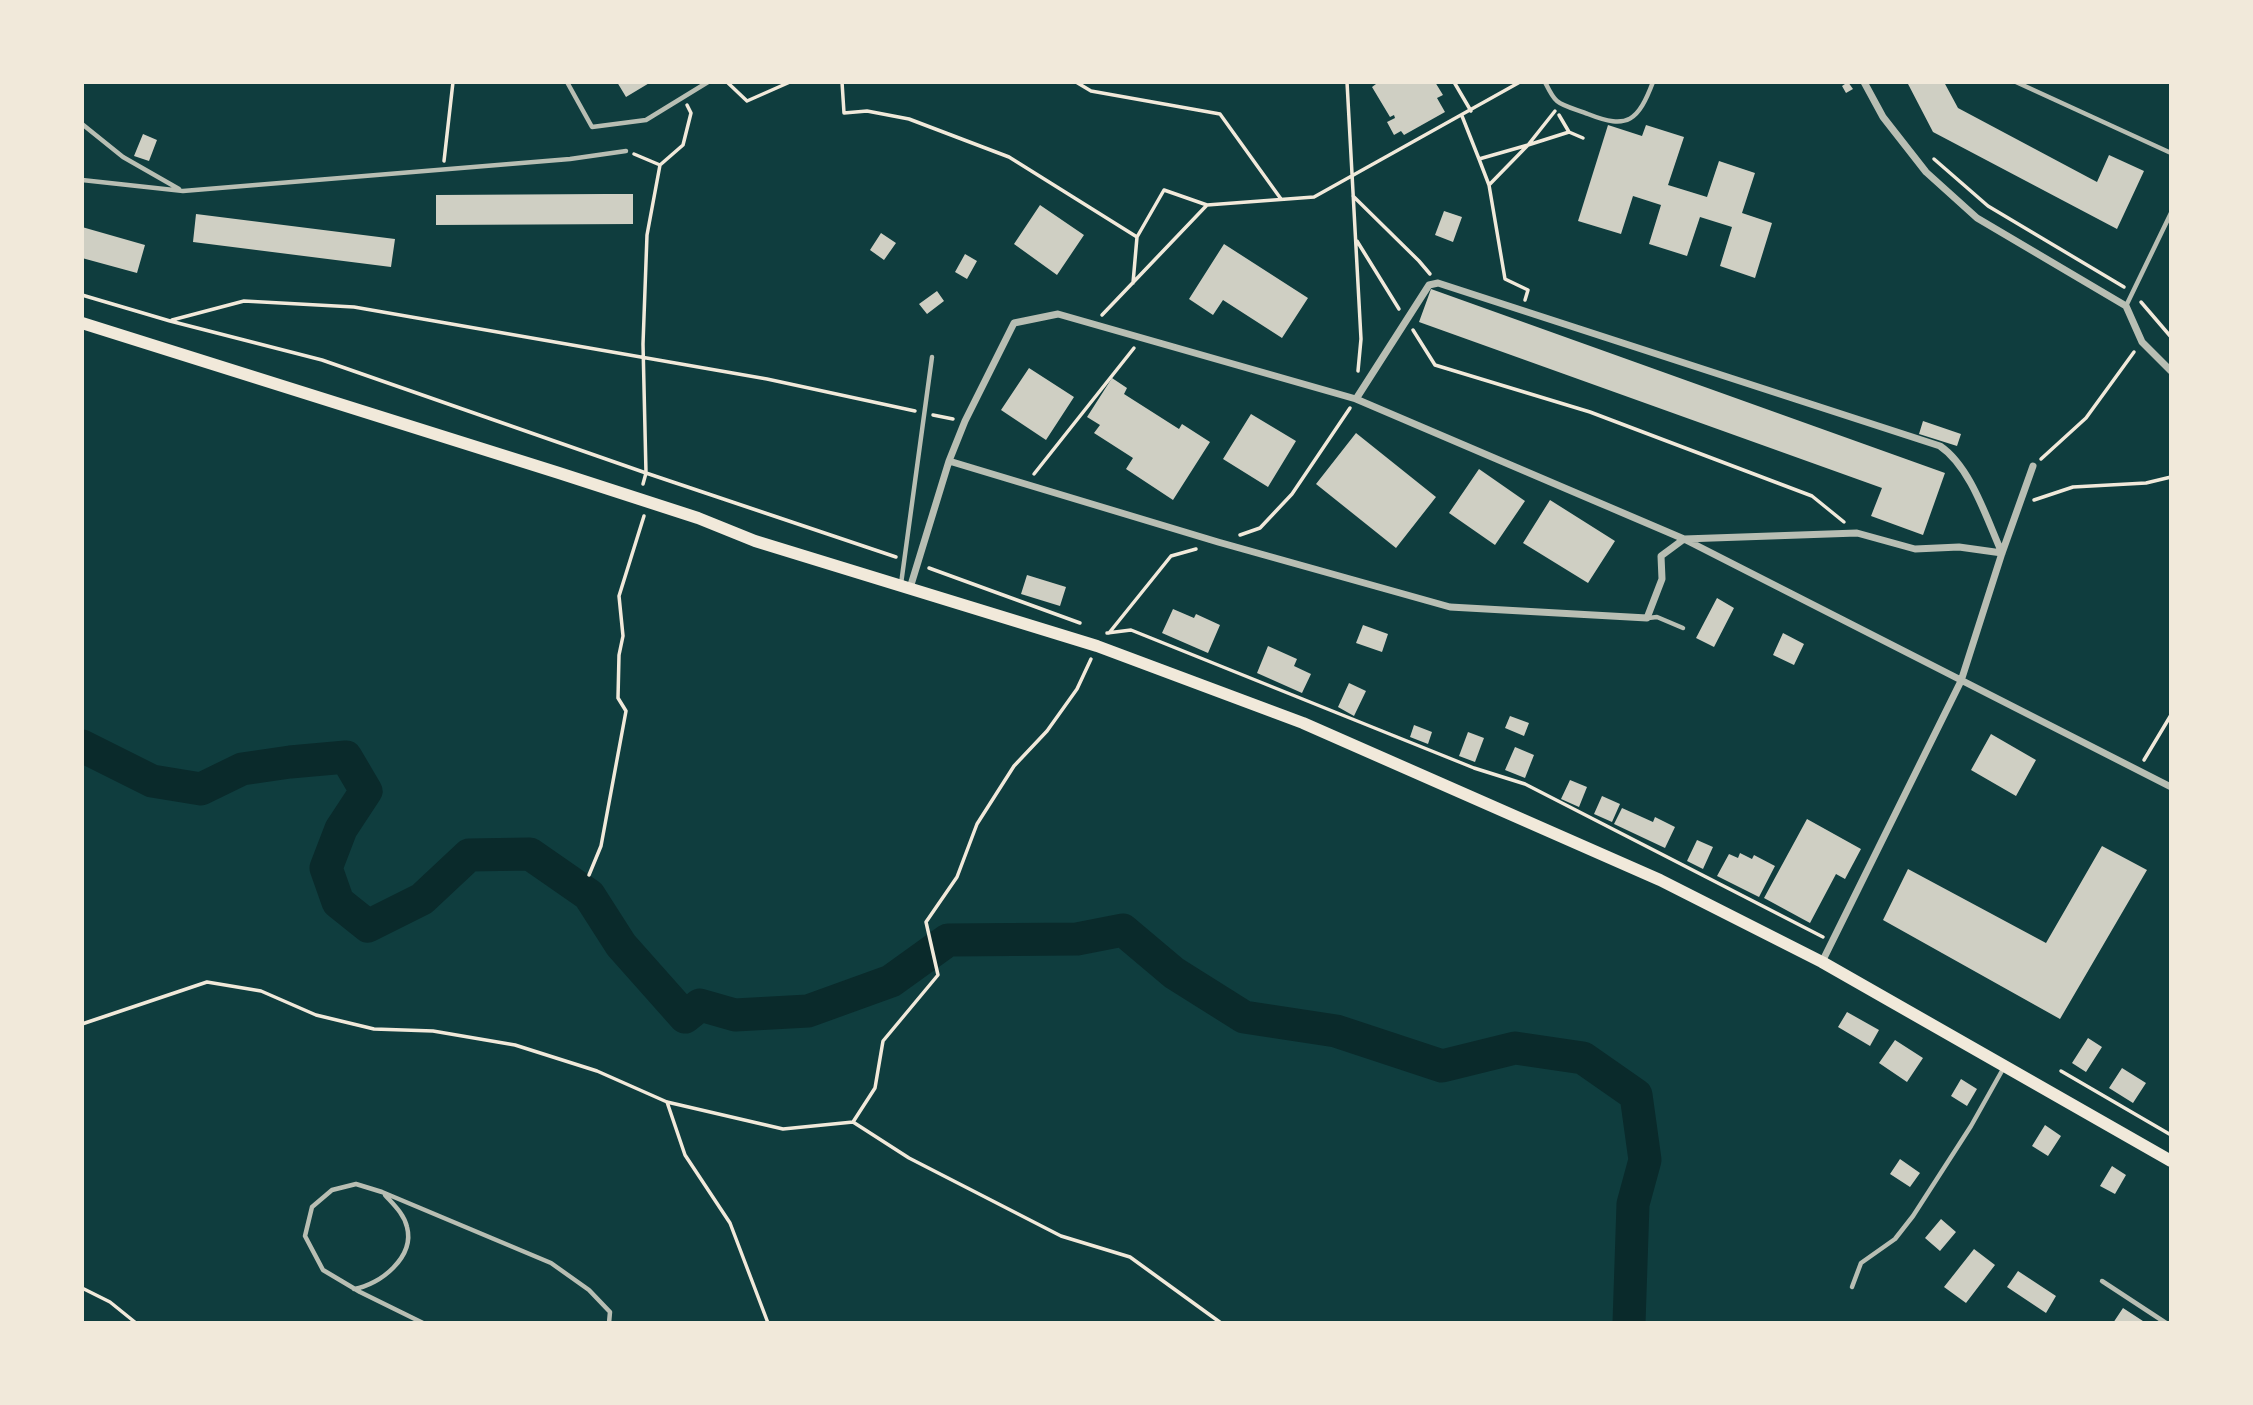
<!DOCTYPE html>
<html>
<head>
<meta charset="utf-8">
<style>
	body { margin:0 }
	#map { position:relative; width:2253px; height:1405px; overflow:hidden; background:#0f3d3e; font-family:"Alegreya Sans",sans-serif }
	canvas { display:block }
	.frame { position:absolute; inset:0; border:84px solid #f1e9da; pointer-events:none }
</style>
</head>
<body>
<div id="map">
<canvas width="2253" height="1405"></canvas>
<div class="frame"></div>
</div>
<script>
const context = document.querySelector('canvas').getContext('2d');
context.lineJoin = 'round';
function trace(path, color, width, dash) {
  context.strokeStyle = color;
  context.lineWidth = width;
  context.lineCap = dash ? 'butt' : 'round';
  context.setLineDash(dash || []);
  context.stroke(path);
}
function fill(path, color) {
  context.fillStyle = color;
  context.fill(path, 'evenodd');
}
trace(new Path2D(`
	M82 746 152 781 201 789 242 769 290 762 346 757 366 791 341 829 326 868 338 902 368 926 422 899 469 855 530 854 589 895 621 945 685 1017 700 1005 735 1015 808 1011 891 981 948 940 1077 939 1123 930 1174 973 1244 1017 1336 1031 1442 1066 1515 1048 1583 1058 1636 1095 1645 1160 1633 1204 1629 1323`), '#0a2a2b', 33);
fill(new Path2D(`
	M617 82H651L626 97Z
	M1375 82H1435L1443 95 1437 98 1445 112 1404 135 1401 131 1394 135 1387 122 1395 118 1394 115 1390 117 1372 87 1376 84Z
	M1848 82 1853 89 1846 93 1842 86Z
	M1907 82H1944L1958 108 2097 182 2109 155 2144 171 2117 229 1933 132Z
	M1608 125 1642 136 1646 125 1684 137 1668 185 1707 197 1719 161 1755 173 1742 213 1772 223 1755 278 1720 266 1732 227 1700 217 1687 256 1649 244 1661 205 1633 196 1621 234 1578 221Z
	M143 134 157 140 149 161 134 156Z
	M604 194H633V224L436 225V195Z
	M1040 205 1084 235 1057 275 1014 244Z
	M1444 211 1462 217 1453 242 1435 235Z
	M196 214 395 239 391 267 193 242Z
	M82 227 145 245 137 273 82 258Z
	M881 233 896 243 884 260 870 250Z
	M1224 244 1308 298 1282 338 1223 300 1213 315 1189 299Z
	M965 254 977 261 967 279 955 272Z
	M1431 289 1945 473 1923 535 1871 516 1882 488 1419 322Z
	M937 291 944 301 927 314 919 304Z
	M1029 368 1074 397 1046 440 1001 410Z
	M1112 378 1127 388 1124 394 1179 429 1182 424 1210 442 1173 500 1126 469 1133 458 1094 433 1100 425 1087 417Z
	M1251 414 1296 441 1268 487 1223 459Z
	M1923 421 1961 434 1957 446 1919 434Z
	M1356 433 1436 497 1396 548 1316 484Z
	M1479 469 1525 501 1495 545 1449 513Z
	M1550 500 1615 541 1588 583 1523 543Z
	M1027 575 1066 587 1060 606 1021 594Z
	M1717 598 1734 608 1714 647 1696 638Z
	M1173 609 1194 618 1196 614 1220 625 1208 653 1162 633Z
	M1363 625 1388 634 1382 652 1356 643Z
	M1783 633 1804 644 1794 665 1773 655Z
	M1268 646 1297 659 1294 666 1311 674 1302 693 1257 673Z
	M1349 683 1366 691 1354 716 1338 707Z
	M1510 716 1529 723 1524 736 1505 728Z
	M1414 725 1432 732 1428 744 1410 737Z
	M1468 732 1484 738 1475 762 1459 756Z
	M1991 734 2036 760 2016 796 1971 770Z
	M1515 747 1534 755 1525 778 1505 770Z
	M1570 780 1587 787 1579 807 1561 799Z
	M1602 796 1620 804 1612 822 1594 814Z
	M1622 808 1653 822 1655 817 1675 827 1665 848 1614 824Z
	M1807 819 1861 849 1845 879 1836 874 1810 923 1764 898Z
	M1697 840 1713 847 1703 869 1687 861Z
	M2102 846 2147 870 2060 1019 1883 920 1908 869 2046 943Z
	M1740 853 1752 859 1754 855 1775 866 1759 897 1717 876 1729 854 1738 858Z
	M1847 1012 1879 1030 1870 1046 1838 1027Z
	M2088 1038 2102 1047 2086 1072 2072 1063Z
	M1895 1040 1923 1058 1907 1082 1879 1063Z
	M2122 1068 2146 1083 2133 1103 2109 1088Z
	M1961 1079 1977 1089 1967 1106 1951 1096Z
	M2045 1125 2061 1136 2048 1156 2032 1146Z
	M1900 1159 1920 1173 1910 1187 1890 1174Z
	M2112 1166 2126 1175 2115 1194 2100 1186Z
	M1941 1219 1956 1232 1940 1251 1925 1238Z
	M1974 1249 1995 1265 1966 1303 1944 1287Z
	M2018 1271 2056 1296 2046 1313 2007 1287Z
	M2123 1308 2146 1323H2113Z`), '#cfcfc3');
trace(new Path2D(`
	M727 82 747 101 790 82
	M842 82 844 113 867 111 909 119 1009 157 1137 237 1164 190 1207 205
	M1076 82 1091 91 1220 114 1281 199
	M1347 82 1361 339 1358 371
	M1454 82 1471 111
	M1555 111 1528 145 1569 132
	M1559 115 1569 132 1583 138
	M1462 116 1479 159
	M1528 145 1489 185 1479 159Z
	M634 154 660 165 647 235 643 344 646 473 643 484
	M1934 159 1988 206 2124 287
	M444 161 453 82
	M660 165 683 145 691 113 687 105
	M1489 185 1505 279 1528 290 1525 300
	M1353 196 1419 261 1430 274
	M1357 241 1399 309
	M1133 283 1137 237
	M82 295 170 321 322 360 646 473 896 557
	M2141 302 2171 337
	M1102 315 1207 205 1314 197 1520 82
	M172 320 244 301 354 307 767 379 915 411
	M1413 330 1435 365 1590 412 1812 496 1844 522
	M933 415 953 419
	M2041 459 2086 418 2134 352
	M1034 474 1134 348
	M2034 500 2073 487 2146 483 2171 477
	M1240 535 1260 528 1292 494 1350 408
	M929 568 1080 623
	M1107 633 1131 630 1474 768 1525 784 1823 937
	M1109 633 1171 556 1196 549
	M2144 760 2171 715
	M589 875 601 846 626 711 618 698 619 655 623 636 619 596 644 516
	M82 1024 207 982 261 991 316 1015 374 1029 433 1031 515 1045 597 1071 667 1102 783 1129 853 1122 909 1158 1061 1236 1130 1257 1221 1323
	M2061 1071 2171 1135
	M2171 1100V1096
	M667 1102 685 1155 730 1223 768 1323
	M853 1122 875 1088 883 1041 938 975 926 922 957 877 977 824 1014 766 1047 731 1077 689 1091 659
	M82 1288 110 1302 136 1323`), '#f1e9da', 3.5);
trace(new Path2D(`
	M567 82 592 127 646 120 708 82
	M1545 82C1548 88 1552 97 1557 101 1564 107 1579 110 1588 114 1628 130 1638 121 1653 82
	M2016 82 2171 153
	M82 124 123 157 179 189
	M82 180 183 191 570 159 626 151
	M2126 306 2171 213
	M901 584 932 357
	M1648 618 1657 617 1683 628
	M2102 1281 2166 1323
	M1852 1287 1861 1263 1895 1239 1913 1216 1971 1126 2003 1069
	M354 1289C380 1285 415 1257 407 1227 404 1214 394 1205 385 1195
	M423 1323 360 1292 323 1270 305 1236 312 1207 332 1190 356 1184 382 1192 551 1263 589 1290 610 1312 609 1323`), '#b8beb3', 4.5);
trace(new Path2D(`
	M1864 82 1883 117 1926 172 1977 218 2126 306 2142 342 2171 371
	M1356 399 1429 285 1438 283 1940 446C1971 467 1987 520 2002 553
	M949 461 1218 542 1450 607 1647 618 1662 579 1661 556 1684 539 1857 533 1915 549 1959 547 2002 553
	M910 588 949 461 965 421 1014 323 1058 314 1356 399 1684 539 2171 787
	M1822 962 1961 681 2002 553 2033 466`), '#b8beb3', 7);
trace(new Path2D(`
	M82 323 559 473 698 518 755 541 1097 646 1303 723 1660 880 1822 962 2171 1161`), '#f1e9da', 12);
</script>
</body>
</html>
